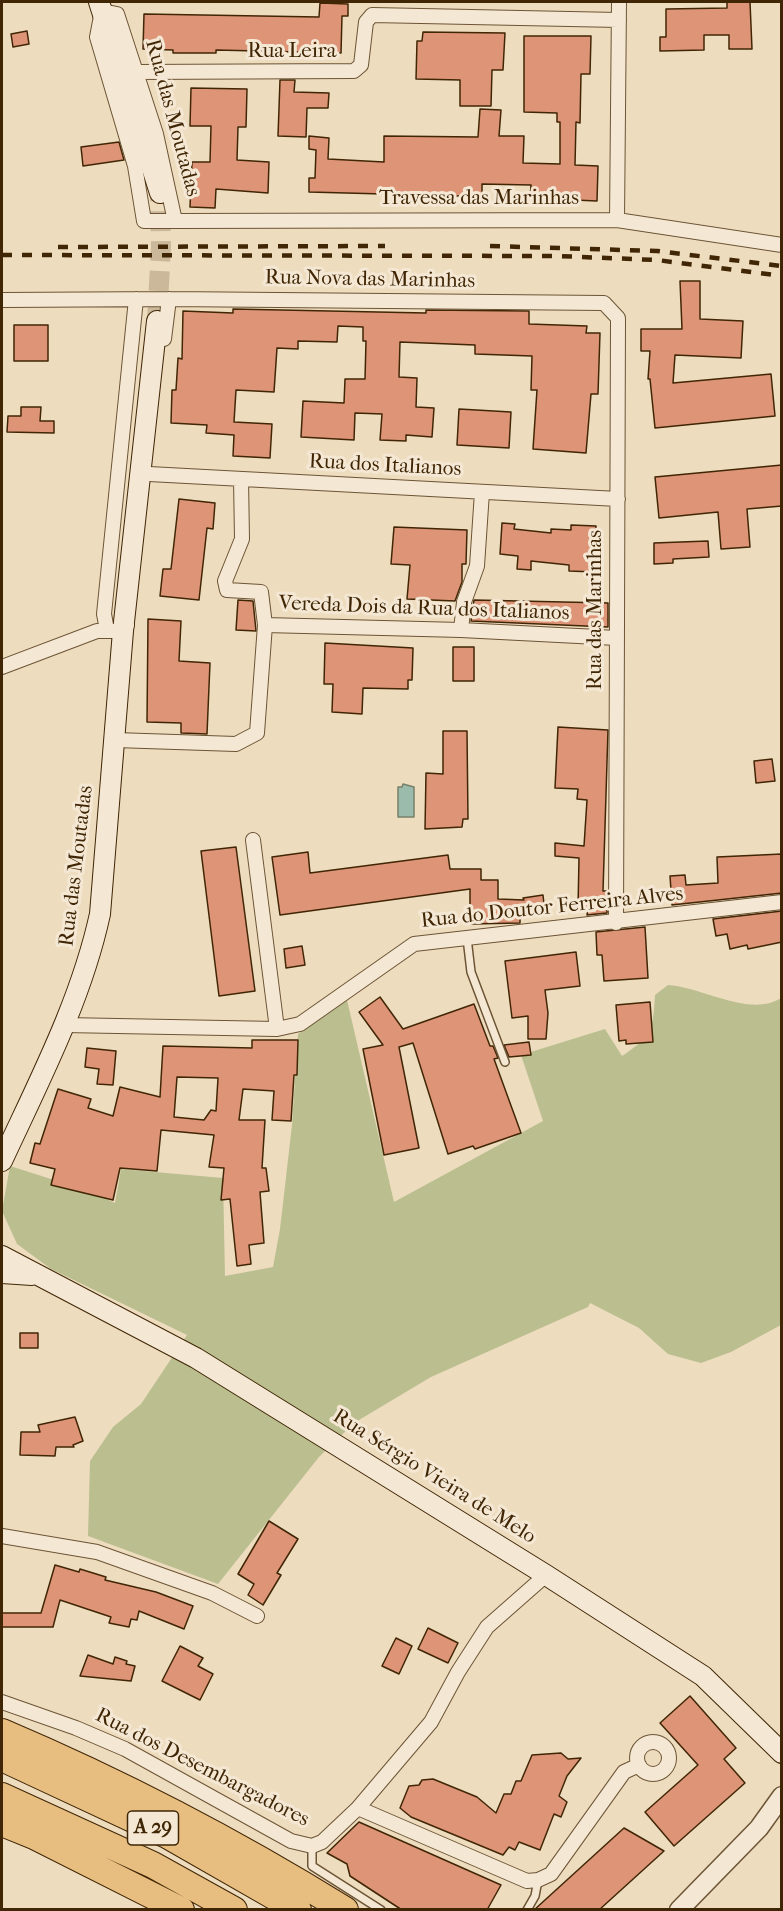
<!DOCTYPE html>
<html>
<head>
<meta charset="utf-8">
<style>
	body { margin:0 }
	#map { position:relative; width:783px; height:1911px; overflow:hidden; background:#eedcbf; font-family:"IM FELL French Canon",serif }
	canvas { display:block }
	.frame { position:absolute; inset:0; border:3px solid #402605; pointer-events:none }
</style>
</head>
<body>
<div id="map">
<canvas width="783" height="1911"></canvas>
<div class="frame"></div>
</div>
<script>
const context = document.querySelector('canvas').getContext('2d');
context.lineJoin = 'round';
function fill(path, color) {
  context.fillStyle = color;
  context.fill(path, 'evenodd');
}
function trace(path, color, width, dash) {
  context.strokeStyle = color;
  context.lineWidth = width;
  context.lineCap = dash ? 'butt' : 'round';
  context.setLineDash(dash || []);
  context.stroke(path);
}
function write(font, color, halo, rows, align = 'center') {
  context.font = font + ' "IM FELL French Canon",serif';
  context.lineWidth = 6;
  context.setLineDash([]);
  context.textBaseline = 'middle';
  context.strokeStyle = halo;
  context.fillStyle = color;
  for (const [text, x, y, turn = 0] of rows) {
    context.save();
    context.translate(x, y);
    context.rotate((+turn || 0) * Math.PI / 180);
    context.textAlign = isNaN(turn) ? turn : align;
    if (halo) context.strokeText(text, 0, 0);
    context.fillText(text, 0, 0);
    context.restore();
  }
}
fill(new Path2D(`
	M668 985C703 987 750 1018 781 998V1325L731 1352 701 1363 668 1354 639 1328 590 1303 588 1307 431 1377 354 1423 319 1457 218 1584 88 1536 90 1461 113 1427 141 1404 187 1335 51 1269 17 1244 2 1211 10 1166 92 1192 115 1203 121 1169 223 1178 225 1276 273 1267 280 1229 292 1125 298 1034 347 1000 394 1202 543 1121 521 1055 605 1029 622 1056C652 1036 653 1030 655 995Z`), '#bbbf90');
const water = new Path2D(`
	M403 784 414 787V817H398V787H402Z`);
fill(water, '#9bbcac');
trace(water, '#778069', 1.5);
const building = new Path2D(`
	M727 2H750L752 49H729V35H704V50L660 51V37H666V9L727 8Z
	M320 3 348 4V16H342L341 53 216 50V53H173V50L143 49 144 14 319 17Z
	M27 31 29 44 13 47 11 34Z
	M423 32 505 33 503 70H492L491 106H460V80L416 79 417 41H422Z
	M524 36H591L590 74H581L580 123 576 122 575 165 598 166 597 201 530 198 531 185 482 184V196H445V199L420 198V195L309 192V178H315L316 150 309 149V136L329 138 328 159 384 162V136L478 137 480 109 501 110 499 136H524L523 163 560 164V122H557V113L524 112Z
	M280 80H295L294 92 329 93 328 108H307L306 137 278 136Z
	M191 88 247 89 246 127H238L237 160 269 162 268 193 216 189 215 208 190 207 192 162H210L211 126H190Z
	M119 142 124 160 83 166 81 147Z
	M680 281H700V319L743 321 741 358 675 355 673 383 771 374 775 416 655 428 650 379H648L650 351H641V329H682Z
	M233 309 426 313V310L529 311V324L587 326 586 333H600L598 394H591L586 453 533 449 537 390H531L532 356 475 354V345L400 342 399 377 417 378 416 407 434 408 432 437 406 435V441L380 440 382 414 355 413 354 440 301 437 303 401 344 403 345 379H365L366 341H363V327L338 326 337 342 298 341V349L277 348 274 392 236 390 234 422 272 424 270 458 233 456 234 435 206 433 207 425 171 423 172 390H176L178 358 182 359 183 311 233 313Z
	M14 325H48V361H14Z
	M21 407H41L40 421H54V433L7 432 8 416H21Z
	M459 409 511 412 509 448 457 445Z
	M782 465V506L747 509 750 547 721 549 718 512 659 518 655 477Z
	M179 499 215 503 213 529 207 528 199 600 160 596 163 569H171Z
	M502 523 515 524 514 529 551 533V529L571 530V525L596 526 595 572 569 571V565L531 561V570L517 569 518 556 500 554Z
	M394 527 467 530 466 564H462V582L455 601 407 599 410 565 391 564Z
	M708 541 709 557 673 559V563L654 564V543Z
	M238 600 253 601 256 631 236 630Z
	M474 600 608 603V627L471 621Z
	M148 619 181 621 179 661 210 663 207 734 181 733V723L147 722Z
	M325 643 413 648 412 680H408V689L363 688 362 714 332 712 333 684H324Z
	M453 647H474V681H453Z
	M558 727 608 730 603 891H607V913L587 915 588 908H578L579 858 555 856V843L584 846 587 800 577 799 578 789 555 788Z
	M443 731H467L468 819H463L462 827 425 829 426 773 443 774Z
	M772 759 775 781 756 783 754 761Z
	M236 847 255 991 219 996 201 851Z
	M308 852 310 873 448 855 450 869H481V880H498V899L524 900 523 898 543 895 545 913 520 916V923L470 924V889L280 915 272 857Z
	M782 854V893L672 905 670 876 685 875 686 885 718 883 717 857Z
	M782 911V942L748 949 747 945 730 949 727 934 716 936 713 919Z
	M645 927 648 978 604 981 602 955H597L596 932Z
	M302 946 305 965 286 968 284 949Z
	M576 952 580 986 545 990 548 1013 546 1039H528V1016L512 1018 505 961Z
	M380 997 403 1029 474 1004 490 1046H493L498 1058 494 1059 521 1133 475 1149 473 1146 448 1154 413 1043 399 1047 419 1148 384 1155 363 1049 383 1045 359 1012Z
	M650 1002 653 1042 626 1044V1040L619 1041 616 1005Z
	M252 1040H298L297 1075H294L291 1121 272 1120 274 1091 243 1089 239 1120H265L262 1168H266L269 1191 260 1192 264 1243 249 1245 251 1264 237 1266 230 1199 221 1200 224 1168 209 1167 214 1135 161 1130 157 1171 120 1168 113 1200 51 1185 55 1169 30 1163 35 1143 40 1144 58 1089 91 1099 88 1108 113 1116 120 1087 160 1097 163 1046 252 1048ZM177 1077 218 1078 216 1111 211 1110 204 1120 174 1117Z
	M529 1042 531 1055 509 1057 504 1045Z
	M87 1048 116 1051 113 1085 97 1084 99 1069 85 1067Z
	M20 1333H38V1348H20Z
	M75 1417 83 1441 73 1445 74 1447H56L55 1456 20 1455 21 1432H40L38 1425Z
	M269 1521 298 1539 277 1573 281 1575 263 1605 248 1595 254 1584 238 1574Z
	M55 1565 79 1572 80 1569 106 1577 105 1580 156 1592 193 1606 184 1629 139 1611 137 1620 131 1619 129 1627 109 1623 111 1617 60 1600 53 1627H2V1613H41Z
	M428 1628 458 1643 448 1663 418 1649Z
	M396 1638 412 1646 399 1674 382 1666Z
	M180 1646 203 1658 198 1666 213 1674 200 1700 162 1681Z
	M88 1655 113 1664 115 1657 127 1661 126 1664 135 1666 131 1681 80 1676Z
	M690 1696 736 1748 724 1759 745 1783 674 1846 645 1812 698 1765 660 1723Z
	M561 1753 568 1759 581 1758 567 1776 559 1796 567 1802 561 1817 554 1814 540 1850 519 1842 515 1850 509 1847 503 1855 411 1817 400 1808 409 1786 419 1785 422 1780 433 1779 477 1797 496 1813 504 1794H511L516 1781H521L532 1755Z
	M359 1822 501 1885 487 1910H402L350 1876 347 1864 327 1853Z
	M624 1828 664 1851 599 1910H534Z`);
fill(building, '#dd9477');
trace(building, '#402605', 1.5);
trace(new Path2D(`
	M157 321 161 247 160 193`), '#cbb89a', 20, [20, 10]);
const service = new Path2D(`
	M467 938 471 972 505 1062
	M312 1846V1866L381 1910
	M527 1910 535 1896 538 1880`);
const minor = new Path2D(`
	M136 72 354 71 361 65 366 22 372 15 619 20
	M617 220 619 2
	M175 221 156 134 117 14 102 11 97 37 135 166 144 221H175L617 220 782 245
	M2 300 169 299 604 303 618 318 616 923
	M164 339 169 299
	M149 474 618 499
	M265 625 461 630 617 638
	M107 630 104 614 136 299
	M461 630 464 602 477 566 482 492
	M2 667 97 631H123L127 625
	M115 740 236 744 257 733 265 625 261 592 227 590 225 581 242 539 241 479
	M253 840 277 1029
	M64 1025 277 1029 300 1024 414 944 782 902
	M2 1536 97 1552 212 1593 257 1616
	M2 1702 76 1728 125 1749 291 1841 312 1846 322 1842 358 1808 431 1722 458 1672 487 1627 546 1575
	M637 1758a16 16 0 1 1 32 0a16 16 0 1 1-32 0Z
	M358 1808 527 1881 538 1880 551 1874 624 1772 639 1765`);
const tertiary = new Path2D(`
	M679 1910 759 1828 782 1796`);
const secondary = new Path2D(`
	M99 2 160 193
	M2 1161C39 1081 81 1001 100 914L123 631 157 321
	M2 1256 196 1358 546 1575 703 1676 782 1753
	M2 1273 32 1275`);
const motorway = new Path2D(`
	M2 1732C120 1782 235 1842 345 1910
	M2 1758 167 1835 298 1910
	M2 1796 153 1865 234 1910
	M2 1823 34 1836 181 1910`);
trace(service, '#6c5434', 10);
trace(minor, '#6c5434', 16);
trace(tertiary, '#6c5434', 21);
trace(secondary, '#402605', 22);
trace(motorway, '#402605', 28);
trace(service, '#f4e8d5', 7);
trace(minor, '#f4e8d5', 14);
trace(tertiary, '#f4e8d5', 18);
trace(secondary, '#f4e8d5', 20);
trace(motorway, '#e7be80', 26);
trace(new Path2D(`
	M490 246 657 251 782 266
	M58 247 385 246
	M2 255 557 256 657 260 782 276`), '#402605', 4.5, [10, 10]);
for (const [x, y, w] of [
	[153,1828,51]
]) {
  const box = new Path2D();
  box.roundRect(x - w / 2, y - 17, w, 34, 4.5);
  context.fillStyle = '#f4e8d5';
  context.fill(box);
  trace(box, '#402605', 1.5);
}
write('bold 20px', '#402605', null, [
	["A 29",153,1828]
]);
write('21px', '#402605', '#f4e8d5', [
	["Rua Leira",292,52],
	["Rua das Moutadas",172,118,75],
	["Travessa das Marinhas",479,199],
	["Rua Nova das Marinhas",370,280,1],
	["Rua dos Italianos",385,466,3],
	["Vereda Dois da Rua dos Italianos",424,609,2],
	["Rua das Marinhas",596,610,-90],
	["Rua das Moutadas",77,866,-83],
	["Rua do Doutor Ferreira Alves",552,908,-6],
	["Rua Sérgio Vieira de Melo",434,1477,32],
	["Rua dos Desembargadores",202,1768,27]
]);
</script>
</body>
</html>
